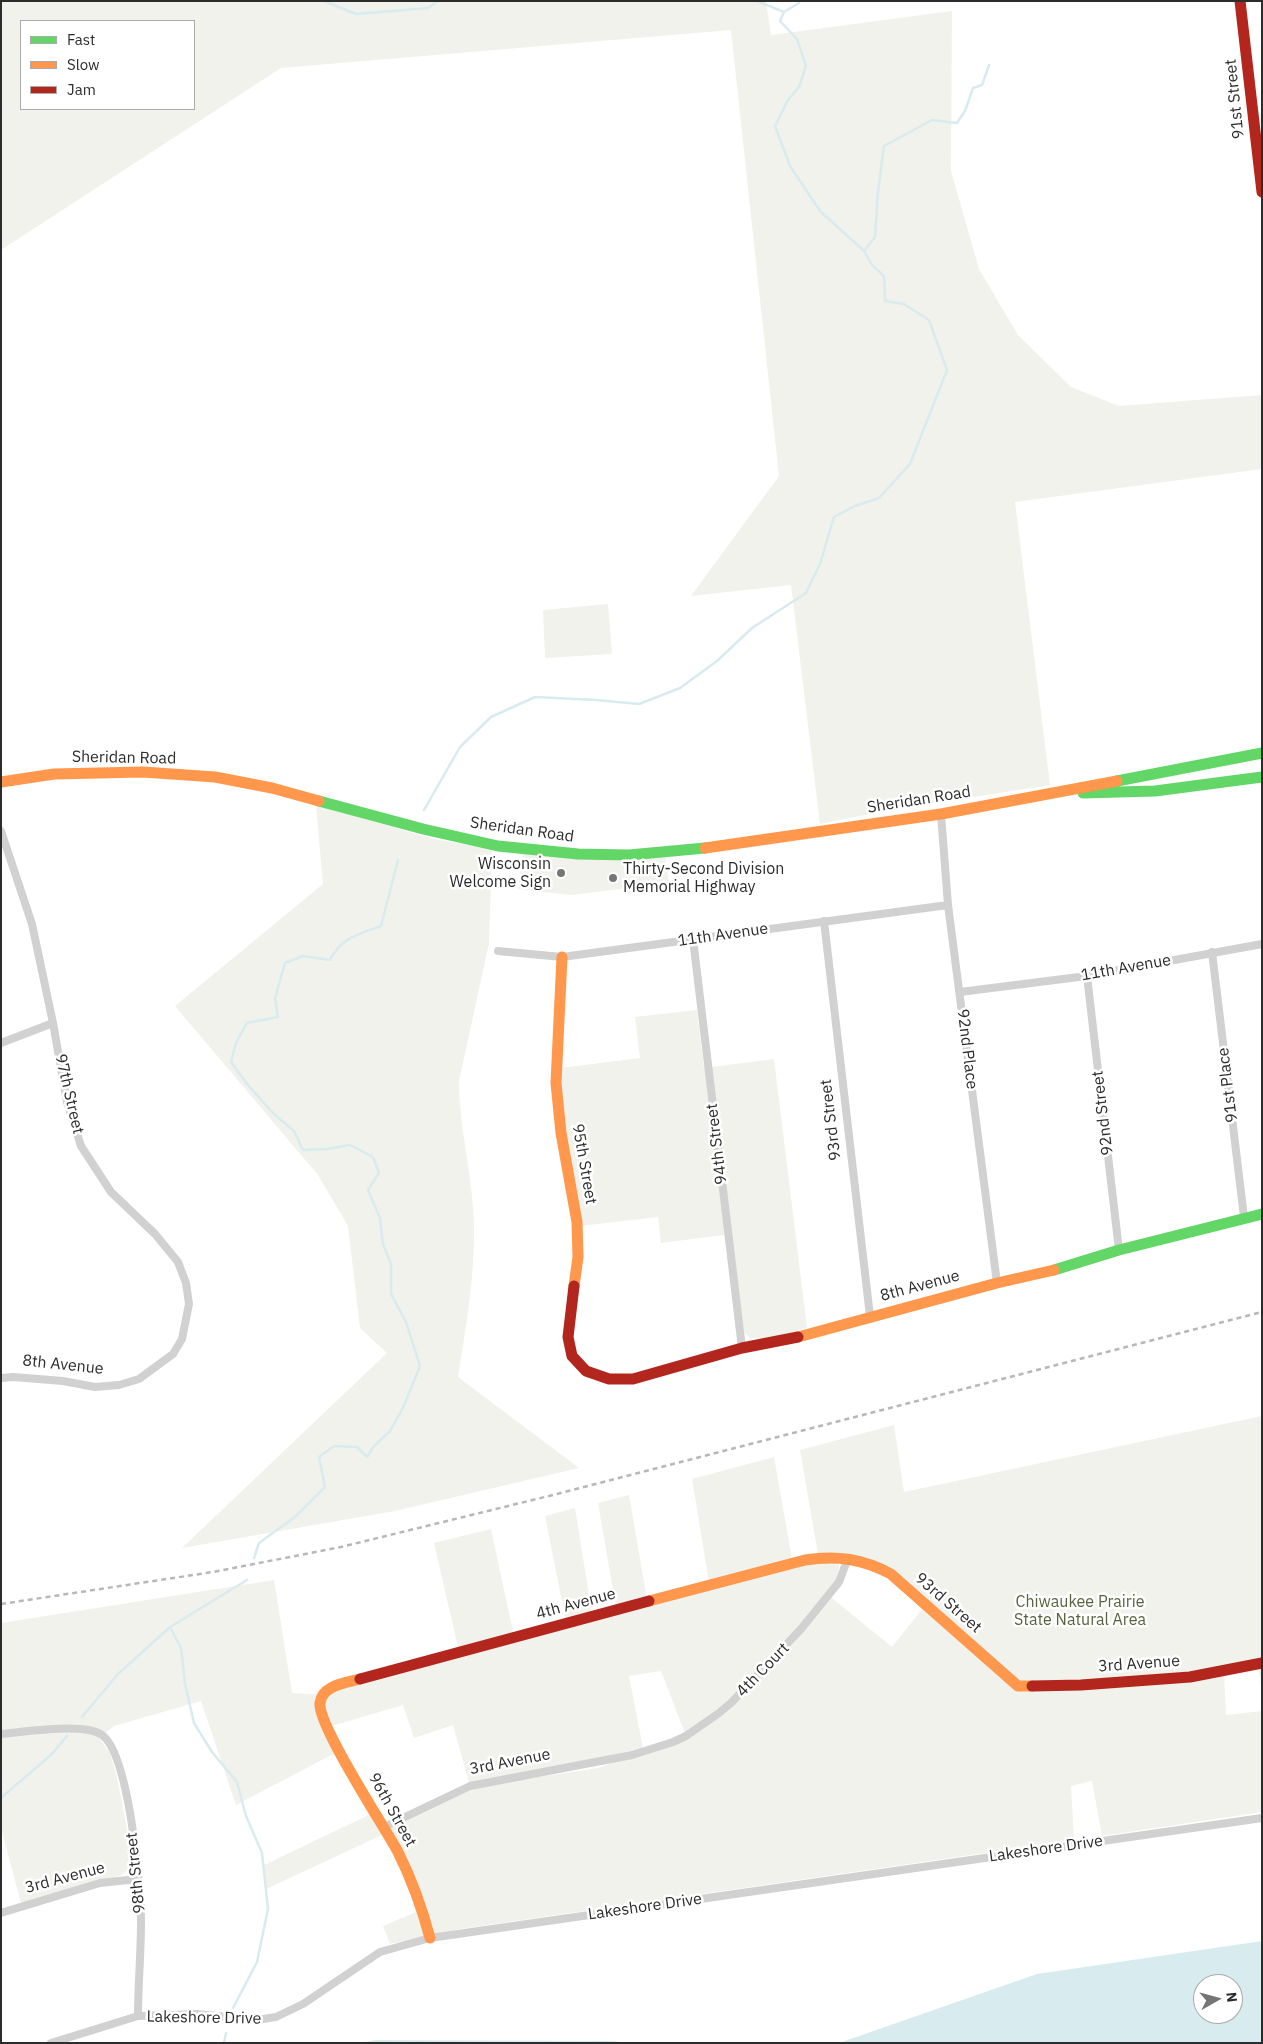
<!DOCTYPE html>
<html>
<head>
<meta charset="utf-8">
<style>
	body { margin:0 }
	#map { position:relative; width:1263px; height:2044px; overflow:hidden; background:#fff; font-family:"IBM Plex Sans",sans-serif }
	canvas { display:block }
	.frame { position:absolute; inset:0; border:2px solid #2c2c2c; pointer-events:none }
	.legend { position:absolute; left:20px; top:20px; width:175px; height:90px; box-sizing:border-box; background:#fff; border:1px solid #ababab; margin:0; padding:6px 9px; list-style:none; font-size:15px; color:#2c2c2c }
	.legend li { display:flex; align-items:center; gap:10px; height:25px }
	.legend b { width:25px; border:1px solid #ababab }
	.north { position:absolute; left:1193px; top:1974px; width:50px; height:50px; box-sizing:border-box; background:#fff; border:1px solid #ababab; border-radius:50%; rotate:83deg; font-size:14px; font-weight:700; line-height:20px; text-align:center; color:#2c2c2c }
	.north::after { content:''; display:block; margin:auto; width:18px; height:22px; background:#767676; clip-path:polygon(50% 0,100% 100%,50% 72%,0 100%) }
</style>
</head>
<body>
<div id="map">
<canvas width="1263" height="2044"></canvas>
<div class="frame"></div>
<ul class="legend">
<li><b style="height:6px;background:#63d668"></b>Fast</li>
<li><b style="height:6px;background:#ff974d"></b>Slow</li>
<li><b style="height:6px;background:#b3261e"></b>Jam</li>
</ul>
<div class="north">N</div>
</div>
<script>
const context = document.querySelector('canvas').getContext('2d');
context.lineJoin = 'round';
function fill(path, color) {
  context.fillStyle = color;
  context.fill(path, 'evenodd');
}
function trace(path, color, width, dash) {
  context.strokeStyle = color;
  context.lineWidth = width;
  context.lineCap = dash ? 'butt' : 'round';
  context.setLineDash(dash || []);
  context.stroke(path);
}
function write(font, color, halo, rows, align = 'center') {
  context.font = font + ' "IBM Plex Sans",sans-serif';
  context.lineWidth = 5;
  context.setLineDash([]);
  context.textBaseline = 'middle';
  context.strokeStyle = halo;
  context.fillStyle = color;
  for (const [text, x, y, turn = 0] of rows) {
    context.save();
    context.translate(x, y);
    context.rotate((+turn || 0) * Math.PI / 180);
    context.textAlign = isNaN(turn) ? turn : align;
    if (halo) context.strokeText(text, 0, 0);
    context.fillText(text, 0, 0);
    context.restore();
  }
}
fill(new Path2D(`
	M1 1H766L771 35 952 11 951 171 979 269 1018 335 1071 387 1119 406 1262 395V469L1015 502 1050 785 884 811 820 824 791 585 691 596 779 476 731 30 281 68 1 250ZM194 21V109H21V21Z
	M608 604 612 654 545 658 543 610Z
	M316 805 434 839 492 849 489 943 459 1081C459 1129 473 1177 474 1225 475 1276 466 1326 458 1377L579 1468 395 1511 182 1548 387 1353 360 1328 348 1226 318 1175 175 1006 323 884Z
	M523 853 665 856 669 883 571 895 518 889Z
	M697 1010 704 1068 774 1059 807 1328 768 1339 750 1338 744 1332 731 1234 661 1243 658 1217 580 1226 563 1120 560 1068 640 1058 635 1017Z
	M1262 1416V1690L1257 1660 1224 1674 1226 1715 1262 1711V1812L1102 1836 1092 1781 1071 1786 1074 1840 460 1929 390 1944 383 1926 423 1909 384 1834 266 1889 264 1865 375 1812 388 1825 461 1789 598 1768 686 1736 661 1671 629 1676 643 1748 470 1786 453 1725 414 1738 403 1705 325 1728 337 1752 236 1805 201 1701 114 1726 99 1738 110 1753 117 1777 131 1850 129 1869 120 1876 100 1880 21 1903 1 1828V1623L274 1580 292 1693 327 1695 333 1691 460 1656 434 1543 491 1529 515 1641 567 1627 545 1516 575 1508 593 1620 617 1613 598 1503 629 1495 648 1605 710 1588 692 1479 774 1457 793 1565 819 1560 800 1450 894 1425 904 1492ZM840 1553 898 1575 927 1603 892 1647 827 1594C838 1579 839 1572 840 1553Z`), '#f1f2eb');
fill(new Path2D(`
	M1262 1941V2043H839L1037 1974ZM1203 1984H1233V2014H1203Z
	M375 2040 614 2041 626 2043H361Z`), '#d8ebee');
trace(new Path2D(`
	M324 1 356 14 428 8 438 1
	M757 1 784 12
	M864 251 875 237 878 192 884 146 932 120 957 123 965 111 973 88 982 85 989 65
	M424 810 460 747 491 717 535 697 596 700 639 704 680 688 717 661 752 628 806 593 820 564 834 517 855 506 879 498 910 464 947 370 929 320 904 304 885 301 884 276 872 265 864 251 820 211 790 166 775 126 788 100 799 87 806 66 797 39 780 21 784 12 799 3 798 1
	M254 1558 259 1543 295 1517 325 1487 319 1457 334 1446 357 1447 367 1457 374 1446 390 1431 403 1408 420 1366 406 1322 391 1294V1264L383 1244 380 1218 368 1190 379 1173 373 1157 350 1145 327 1149 303 1150 294 1131 274 1114 247 1084 231 1062 236 1043 247 1023 278 1017 275 998 285 963 303 956 330 960C342 937 357 935 381 926L398 860
	M170 1627 181 1648 185 1684 194 1723 212 1752 237 1782 246 1816 262 1853 268 1909 257 1962 233 2008
	M82 1717 118 1674 170 1627 247 1580
	M1 1798 52 1754 67 1736
	M224 2043 226 2033`), '#d8ebee', 2.5);
trace(new Path2D(`
	M941 814 948 905 997 1283
	M1 831 32 924 53 1023 67 1102 81 1146 111 1192 155 1234 178 1262 186 1283 189 1304 182 1339 173 1354 139 1379 119 1385 95 1387 63 1381 13 1377 1 1378
	M824 921 870 1316
	M693 939 742 1348
	M498 951 562 957 948 905
	M1212 952 1244 1217
	M1087 976 1119 1250
	M960 992 1087 976 1262 944
	M1 1043 53 1023
	M1 1734C24 1732 84 1722 102 1735 129 1754 141 1887 141 1922 141 1953 138 1985 138 2016
	M384 1827 470 1786 632 1755 673 1742 686 1736 719 1713 732 1702 801 1629 839 1582 848 1558
	M1 1913 100 1883 137 1879
	M51 2043 138 2016 197 2014 257 2020 276 2017 303 2004 380 1952 430 1938 1262 1818`), '#d1d1d1', 8);
trace(new Path2D(`
	M1117 781 1262 753
	M1083 793 1155 791 1262 777
	M319 801 423 829 498 846 578 854 629 855 705 848
	M1054 1270 1119 1250 1262 1214`), '#63d668', 11);
trace(new Path2D(`
	M1 782 54 774 143 772 215 777 272 788 319 801
	M705 848 941 814 1117 781
	M562 957 556 1083 561 1133 577 1222 578 1257 574 1286
	M798 1337 997 1283 1054 1270
	M649 1601 805 1560C837 1555 863 1559 891 1574L1018 1686H1032
	M360 1679C346 1683 322 1685 320 1703 317 1724 384 1826 398 1852 412 1880 422 1908 430 1938`), '#ff974d', 11);
trace(new Path2D(`
	M1240 1 1262 192
	M574 1286 568 1337 572 1356 586 1371 609 1379H633L742 1348 798 1337
	M360 1679 649 1601
	M1032 1686 1081 1685 1190 1677 1262 1663`), '#b3261e', 11);
trace(new Path2D(`
	M1 1604 213 1572 341 1547 557 1494 1262 1312`), '#b8b8b8', 2.5, [5, 4]);
for (const [x, y, r, color] of [
	[561,873,5,"#767676"],
	[613,878,5,"#767676"]
]) {
  const dot = new Path2D();
  dot.arc(x, y, r, 0, 2 * Math.PI);
  context.fillStyle = color;
  context.fill(dot);
  trace(dot, '#fff', 2);
}
write('16px', '#2c2c2c', '#fff', [
	["91st Street",1235,99,-96],
	["Sheridan Road",124,758,1],
	["Sheridan Road",919,800,-9],
	["Sheridan Road",522,830,8],
	["11th Avenue",723,935,-8],
	["11th Avenue",1126,968,-10],
	["92nd Place",967,1049,83],
	["91st Place",1228,1085,-97],
	["97th Street",69,1094,77],
	["92nd Street",1103,1113,-97],
	["93rd Street",831,1120,-97],
	["94th Street",717,1144,-97],
	["95th Street",584,1164,80],
	["8th Avenue",920,1286,-15],
	["8th Avenue",63,1365,6],
	["93rd Street",948,1603,41],
	["4th Avenue",576,1604,-15],
	["3rd Avenue",1139,1664,-4],
	["4th Court",763,1670,-46],
	["3rd Avenue",510,1762,-11],
	["96th Street",392,1810,61],
	["Lakeshore Drive",1046,1849,-8],
	["98th Street",136,1873,-96],
	["3rd Avenue",65,1878,-15],
	["Lakeshore Drive",645,1907,-8],
	["Lakeshore Drive",204,2018,1]
]);
write('16px', '#2c2c2c', '#fff', [
	["Wisconsin",551,864],
	["Welcome Sign",551,882],
	["Thirty-Second Division",623,869,"left"],
	["Memorial Highway",623,887,"left"]
], 'right');
write('16px', '#58633e', '#fff', [
	["Chiwaukee Prairie",1080,1602],
	["State Natural Area",1080,1620]
]);
</script>
</body>
</html>
